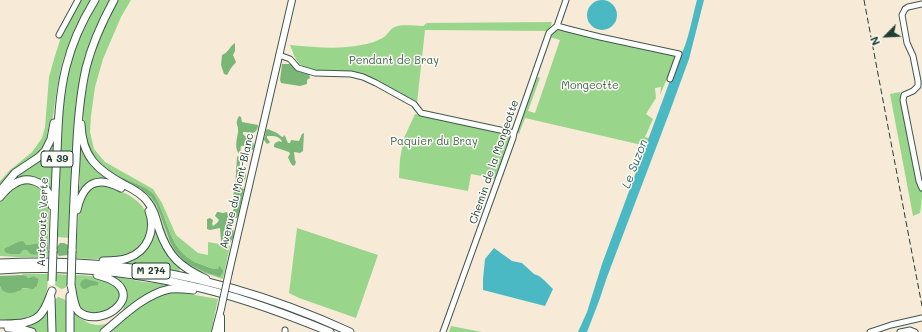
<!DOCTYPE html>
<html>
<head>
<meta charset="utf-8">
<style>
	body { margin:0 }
	#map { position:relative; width:922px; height:332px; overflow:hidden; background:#f7ebd8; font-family:Mali,sans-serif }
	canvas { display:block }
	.north { position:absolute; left:866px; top:16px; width:40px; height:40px; -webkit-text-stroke:3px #fdfcf7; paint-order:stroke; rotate:246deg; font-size:11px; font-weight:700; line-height:16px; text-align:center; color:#1f3d34 }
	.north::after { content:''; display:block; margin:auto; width:14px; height:18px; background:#1f3d34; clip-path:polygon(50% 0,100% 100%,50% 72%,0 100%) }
</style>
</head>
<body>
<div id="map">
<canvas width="922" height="332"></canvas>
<div class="north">N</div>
</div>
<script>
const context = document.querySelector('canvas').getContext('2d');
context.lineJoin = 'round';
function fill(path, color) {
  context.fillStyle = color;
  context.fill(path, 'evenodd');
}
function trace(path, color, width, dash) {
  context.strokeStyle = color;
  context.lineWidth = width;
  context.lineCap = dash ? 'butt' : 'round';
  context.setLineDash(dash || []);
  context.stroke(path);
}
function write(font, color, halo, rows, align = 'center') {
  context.font = font + ' Mali,sans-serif';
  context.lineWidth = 3;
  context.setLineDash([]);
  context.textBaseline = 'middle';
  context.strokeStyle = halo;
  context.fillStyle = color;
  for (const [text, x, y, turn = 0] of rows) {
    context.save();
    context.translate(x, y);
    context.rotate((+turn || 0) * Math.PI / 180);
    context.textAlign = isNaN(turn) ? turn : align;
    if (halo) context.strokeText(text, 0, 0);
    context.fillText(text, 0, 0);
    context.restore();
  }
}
fill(new Path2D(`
	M80 0H90C77 22 66 46 60 72 56 91 54 111 51 130L48 139 41 151 0 186V181L10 170 32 152 42 138 45 127 49 77 54 59 60 40Z
	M99 0H111C99 21 91 39 84 62L70 238 57 237C58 212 59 186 60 161 60 145 60 128 62 112 65 73 78 33 99 0Z
	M118 0H131L121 17 103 59 95 87 91 116 90 132 94 149 105 162 153 189 162 203 176 235 198 253 208 255V242L230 246 223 279 192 269 171 250 154 207 122 181C132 185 144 189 151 197 157 204 160 214 163 223 166 232 169 243 175 251 185 264 201 271 217 276L223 270 220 266 218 269C212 269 209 267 203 265 201 264 197 263 195 262 175 252 170 233 163 214 160 207 158 200 153 195 145 186 134 183 123 178L120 180 101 167 88 149 84 129 83 111 84 100 91 64 106 22Z
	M552 22 549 31 425 30 417 103C397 92 375 77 353 72 338 69 315 75 302 66 295 61 293 52 290 45 314 47 338 50 361 45 368 44 378 41 384 37 388 34 391 28 395 27 402 24 415 26 423 26L427 23Z
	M558 29 673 53 677 56 668 79 666 81 660 95 661 87 655 88 656 98 646 114 653 119 645 137 649 138 646 146 525 118 519 134 517 132 536 78 539 77 540 78 528 111 535 113 560 40 550 37 552 33Z
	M900 92 916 179C918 184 921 188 922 192 922 199 921 207 920 213L913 216 890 94Z
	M415 114 506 134 510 138V141L497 179 471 174 468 191 399 178 400 159 404 138Z
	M54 140 53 151 52 154V195L46 186 12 181V179Z
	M80 141 111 180 87 185 77 193 80 184Z
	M23 182 37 185 45 192 49 203 48 257H16L0 256V201L7 192Z
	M101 184C125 191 156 204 147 234 145 242 141 248 134 253 120 261 92 259 76 258 77 245 77 205 83 196 88 189 94 186 101 184Z
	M154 223 175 263 180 268 179 272 118 263 139 255Z
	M297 228 378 255 356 318 299 298 289 293Z
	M22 274H48C48 291 45 315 26 320 19 322 8 321 0 321V287L2 290 16 292H18L21 288 27 289 37 286 39 279 34 276 28 278Z
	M56 274 69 275V283L65 288 61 289 55 285Z
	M76 275C85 275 95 276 104 279 140 291 107 332 86 315 84 312 80 309 78 306 75 296 75 286 76 275Z
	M112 276C122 277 132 280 143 282 153 283 164 283 174 285L122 314 124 306V298L111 278Z
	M169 292H186L189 294 218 299 211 332H108L148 300Z
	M58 297 64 299 67 302 68 332H54C54 322 50 303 58 297Z
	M48 309V332H37L29 328 15 325Z
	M73 312C86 323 93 328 110 323L101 332H73Z
	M451 326 482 332H449Z`), '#99d68b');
fill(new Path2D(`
	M235 43V51L233 55 236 62C235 64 234 64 232 67 230 69 229 72 227 75L224 74 221 65 222 55C228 53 230 46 235 43Z
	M282 64H291C296 71 301 73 309 74L310 78 307 80V84L300 86 281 83 280 80Z
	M239 116 241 117 242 122 258 125V127C254 137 250 131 243 132V134L245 136 252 138 254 145 253 150C249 149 245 145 241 146L240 154H239C234 147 237 140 238 132 239 125 234 124 239 116Z
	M268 129 277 133 282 137H283L284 135 285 136 288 143H290L291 140 299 141 302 134 304 133 303 151 300 153 294 152 295 160 296 162 295 165 293 166C291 164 289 160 288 157L290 154 289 152 274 147V145L275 143 279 141 281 142 282 141C277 135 274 136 267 136V138L270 142 269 143 267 144 264 140V139L265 136 266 130Z
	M238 156C242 160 239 166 239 171H244L246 172V177L244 181H242L241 188 244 189 238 216 237 218H234L233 217C232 208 236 207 232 199L235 188 237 157Z
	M123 178C134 183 145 186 153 194 158 200 160 207 163 214 170 233 175 252 195 262 197 263 200 264 203 265 208 267 212 269 218 269L219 266H220L223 270V272L220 277 207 273 186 263 175 251 170 242 160 214 156 204 151 197 141 189 122 181 121 179Z
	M217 212H218L223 213 227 212 229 218 227 222H231L234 223 233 226 232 227C236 234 233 242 226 245L221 241 220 228 210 230 207 229V219L210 218 213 220 212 224 213 226 217 223 219 220 215 216Z
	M23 241 26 245H29L46 242 48 246V250C44 253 36 256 31 254 26 252 30 249 23 250L20 254H10L5 252 4 249C7 247 9 247 12 245 17 243 16 242 23 241Z
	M60 243H64L68 245 69 251 68 255 59 256 56 251 57 247Z
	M23 275 26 276 28 278 34 276 39 279 37 286 33 289 22 288 21 290C14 294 2 295 0 286 0 283 0 279 0 276Z
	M86 279 98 282V285L91 286 85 289H83L80 285C81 281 82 280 86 279Z`), '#7ab777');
fill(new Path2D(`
	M697 0H704L689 59 670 111 607 277 599 301 587 332H578L587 312 602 264 678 59C687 50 693 13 697 0Z
	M587 15a15 15 0 1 1 30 0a15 15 0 1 1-30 0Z
	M494 248 512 261 522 263 534 274 539 276 544 280 553 289 545 306 483 290V279L485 259Z`), '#4bb9c4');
const minor = new Path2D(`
	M922 4 908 7 905 9 902 15 907 43 913 56 918 81V86L913 91 904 95 903 100 919 181 922 188
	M557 26 568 29 600 37 679 54 670 79
	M59 35 78 0
	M279 55 290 59 298 68 315 73 351 74 363 77 376 83 414 104 421 113 514 133
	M285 332V330
	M443 332 513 138 514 133 549 33 557 26 566 0
	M870 332 891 325 922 318
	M900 332 910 330 915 332`);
const major = new Path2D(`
	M229 272 292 0
	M221 317V332
	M215 332 221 309`);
const highway = new Path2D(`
	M81 124C82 157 97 170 125 185 133 189 142 194 147 201 154 209 156 219 159 229 168 256 180 267 206 279
	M0 191 15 173 39 157 45 151 51 139 54 123
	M0 197C4 192 8 187 14 184 26 176 42 180 49 194 51 198 51 202 52 206
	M77 210C83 183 97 175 121 188
	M53 251C54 218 55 185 57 153 58 124 59 95 66 67 72 43 82 21 95 0
	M72 251C73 222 74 192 76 162 77 131 79 99 86 68 92 44 102 22 114 0
	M103 261C111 261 120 261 128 258 148 251 156 230 149 211
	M0 263C38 261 77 262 115 266 196 274 276 298 350 332
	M0 270C62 266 126 271 187 285 236 295 284 313 330 332
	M71 285C73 293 73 304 78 311 102 332 155 289 97 275
	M70 296V332
	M51 298 52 332
	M0 324C14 324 35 325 43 311 47 305 49 298 52 291
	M8 328 22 329 32 332
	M104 332C123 316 145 294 170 289 178 288 185 289 193 290`);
trace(minor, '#3f574d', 7);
trace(major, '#3f574d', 8);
trace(highway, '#3f574d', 9);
trace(minor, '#fff', 5);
trace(major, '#fff', 6);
trace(highway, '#fff', 7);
trace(new Path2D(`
	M864 0 922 306`), '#1f3d34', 1, [6, 3]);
const majorBridge = new Path2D(`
	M221 309 229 272`);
const highwayBridge = new Path2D(`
	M52 281 53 251
	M71 285 72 251`);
trace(majorBridge, '#3f574d', 8, []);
trace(highwayBridge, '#3f574d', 9, []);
trace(majorBridge, '#fff', 6);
trace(highwayBridge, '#fff', 7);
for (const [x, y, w] of [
	[57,159,32],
	[151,271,38]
]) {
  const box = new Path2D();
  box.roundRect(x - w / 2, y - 8, w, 16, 3);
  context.fillStyle = '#fdfcf7';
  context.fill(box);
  trace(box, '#1f3d34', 1);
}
write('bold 10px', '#1f3d34', null, [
	["A 39",57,159],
	["M 274",151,271]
]);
write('11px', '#3e634a', '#fdfcf7', [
	["Pendant de Bray",394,61],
	["Mongeotte",590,86],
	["Paquier du Bray",434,142]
]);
write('11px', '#1f3d34', '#fdfcf7', [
	["Chemin de la Mongeotte",494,162,-71],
	["Avenue du Mont-Blanc",237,191,-77],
	["Autoroute Verte",43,222,-88]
]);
write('italic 12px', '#2c625f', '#fdfcf7', [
	["Le Suzon",635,164,-69]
]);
</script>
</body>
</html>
